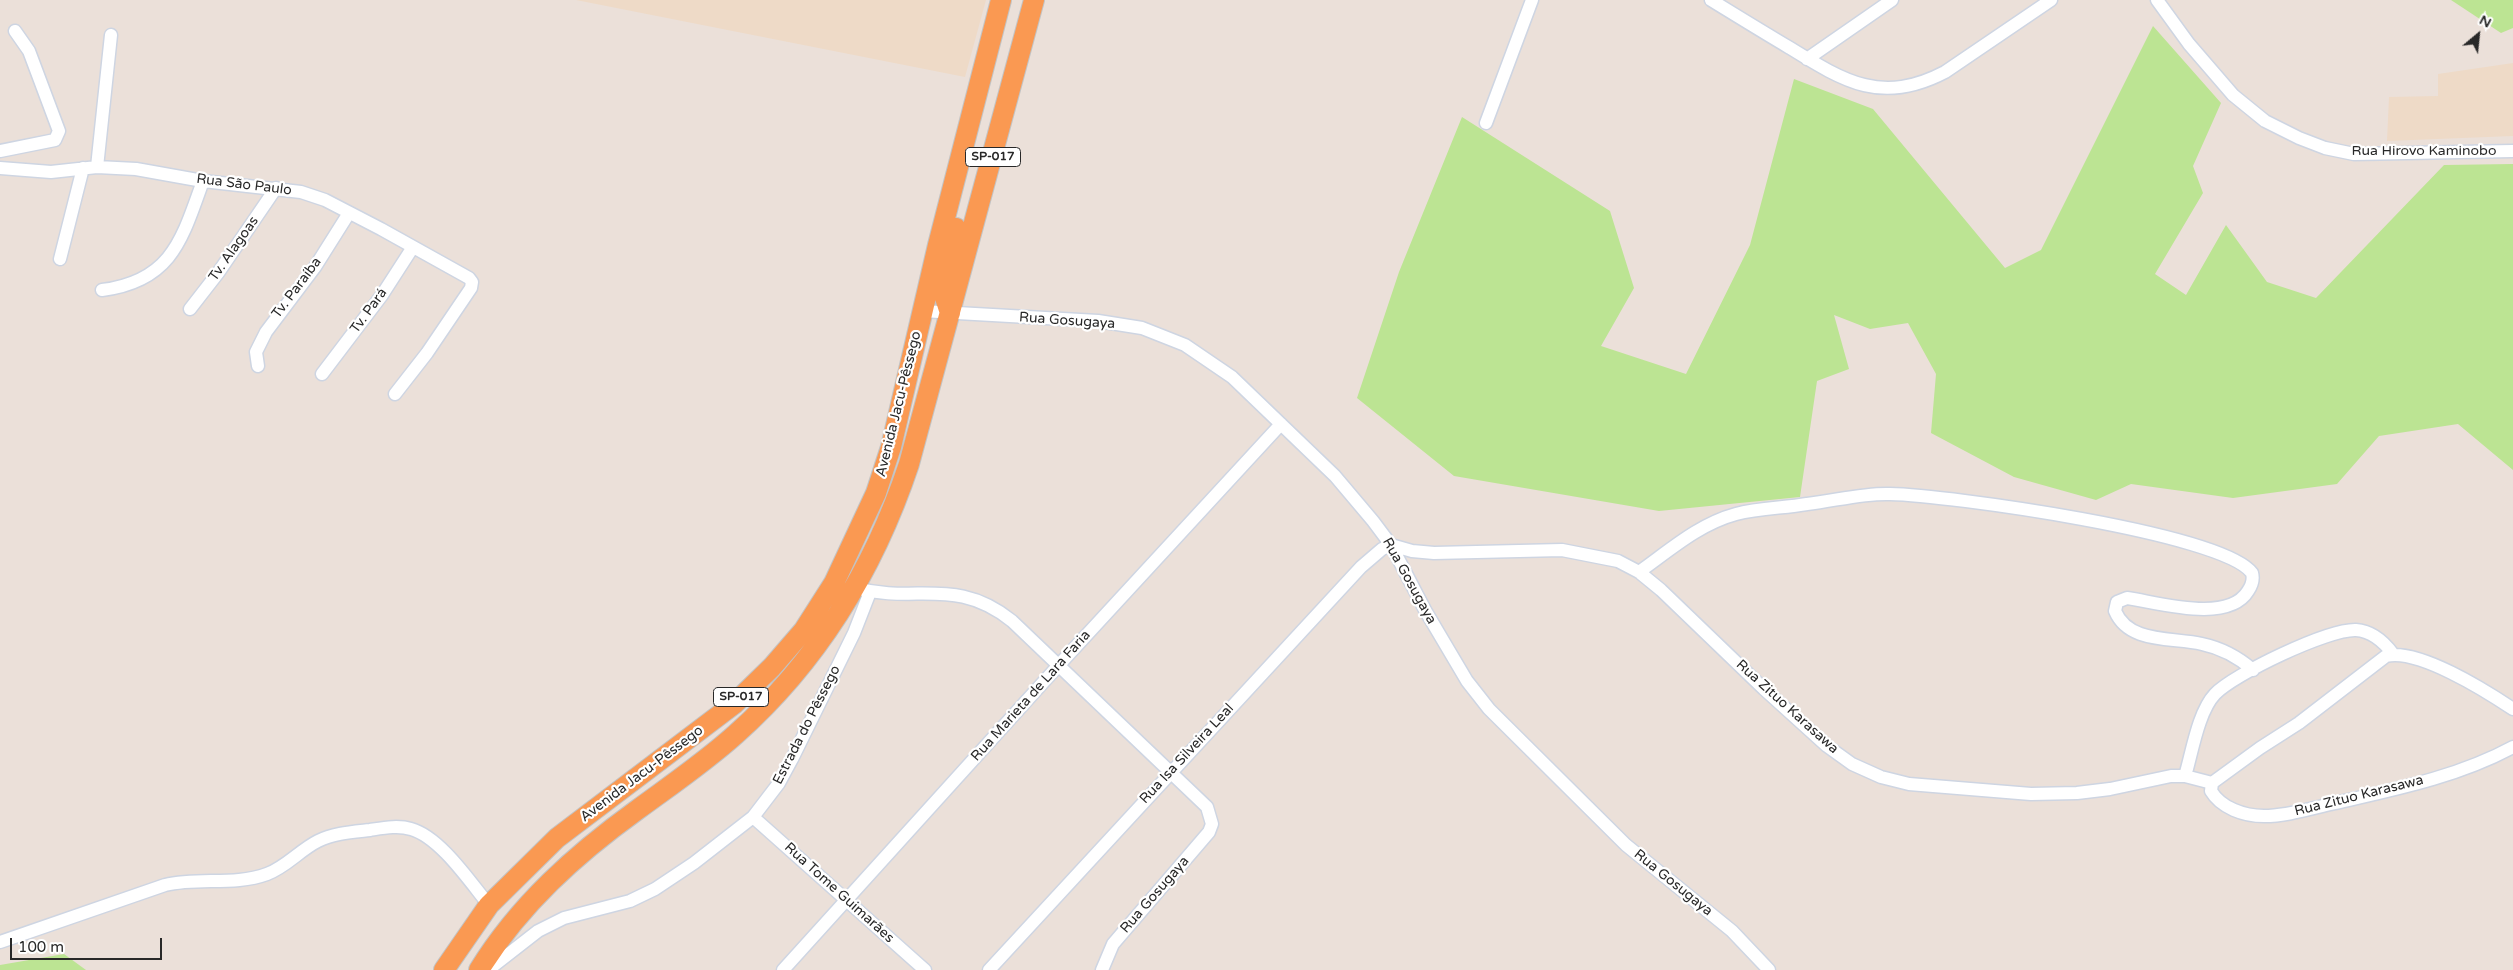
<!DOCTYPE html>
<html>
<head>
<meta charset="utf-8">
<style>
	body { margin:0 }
	#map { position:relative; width:2513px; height:970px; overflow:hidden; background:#ebe0d9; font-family:"Varela Round",sans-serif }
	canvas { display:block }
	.north { position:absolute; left:2453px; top:10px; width:50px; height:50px; -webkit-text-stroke:4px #fff; paint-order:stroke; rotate:28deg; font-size:14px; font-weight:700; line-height:20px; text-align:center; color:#282828 }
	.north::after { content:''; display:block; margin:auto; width:18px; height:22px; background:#282828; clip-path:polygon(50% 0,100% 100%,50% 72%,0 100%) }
	.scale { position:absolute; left:10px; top:938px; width:152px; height:22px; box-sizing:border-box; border:2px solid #282828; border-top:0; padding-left:6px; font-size:15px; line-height:18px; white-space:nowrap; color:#282828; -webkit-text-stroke:4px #fff; paint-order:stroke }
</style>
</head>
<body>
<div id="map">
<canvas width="2513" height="970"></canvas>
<div class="north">N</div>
<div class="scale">100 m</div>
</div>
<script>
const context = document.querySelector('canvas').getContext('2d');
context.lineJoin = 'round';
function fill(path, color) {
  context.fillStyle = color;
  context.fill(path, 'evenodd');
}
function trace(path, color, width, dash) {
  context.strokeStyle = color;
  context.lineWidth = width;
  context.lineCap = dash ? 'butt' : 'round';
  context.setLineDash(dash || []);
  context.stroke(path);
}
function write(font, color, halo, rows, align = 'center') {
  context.font = font + ' "Varela Round",sans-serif';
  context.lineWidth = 4.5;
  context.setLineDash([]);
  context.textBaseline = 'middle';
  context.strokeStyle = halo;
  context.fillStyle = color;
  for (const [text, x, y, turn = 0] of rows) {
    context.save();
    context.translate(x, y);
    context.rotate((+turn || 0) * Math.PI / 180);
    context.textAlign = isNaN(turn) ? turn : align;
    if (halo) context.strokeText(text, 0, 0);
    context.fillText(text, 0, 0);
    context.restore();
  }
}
fill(new Path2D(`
	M576 0H986L965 77Z
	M2513 63V136L2387 141 2389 97 2438 96V74Z`), '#eedac7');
fill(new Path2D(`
	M2451 0H2513V28L2501 33Z
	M2153 26 2221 103 2193 166 2203 193 2155 274 2186 295 2226 225 2267 282 2316 298 2444 165 2513 164V470L2458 424 2379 436 2337 484 2233 498 2131 484 2096 500 2014 477 1931 433 1936 374 1908 323 1870 329 1834 315 1849 369 1817 381 1800 497 1659 511 1454 476 1357 398 1399 272 1462 117 1610 211 1634 288 1601 346 1686 374 1750 245 1794 79 1873 109 2005 268 2041 250Z
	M64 954 86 970H0V965Z`), '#bce493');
const minor = new Path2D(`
	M1711 0C1737 16 1763 32 1790 48 1845 82 1882 105 1945 72L2051 0
	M2157 0 2189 44 2233 95 2265 121 2299 138 2325 148 2354 154 2513 151
	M1807 59 1892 0
	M1486 123 1532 0
	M0 151 55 140 59 131 29 51 15 31
	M97 167 111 35
	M0 168 51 172 97 167 136 169 203 181 301 192 325 200 381 229 469 278 472 282 471 288 427 353 395 394
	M60 259 83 168
	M102 290C172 281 182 239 203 181
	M190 309 218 273 276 188
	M922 311 1098 321 1142 328 1185 345 1232 377 1335 476 1373 521 1391 545 1425 610 1467 681 1489 709 1626 845 1732 931 1769 970
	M258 366 256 352 266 332 315 267 349 213
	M322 374 382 295 413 247
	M1639 572C1670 550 1699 524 1736 514 1759 508 1784 508 1807 504 1835 501 1862 493 1890 494 1946 495 2223 533 2252 573 2254 580 2252 585 2248 591 2228 624 2157 602 2127 598L2117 602 2115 611C2129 644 2172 637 2202 644 2221 648 2238 657 2253 670
	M856 588C916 604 956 576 1012 621L1207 807 1212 824 1209 832 1113 944 1102 970
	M2513 709C2486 691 2418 648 2386 656L2299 723 2260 748 2212 783 2211 791C2221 808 2244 816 2264 816 2286 816 2309 809 2331 804 2392 790 2458 777 2513 747
	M2185 776C2192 753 2198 712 2215 694 2234 674 2328 629 2356 630 2372 631 2384 642 2393 654
	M753 817 925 970
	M0 942 165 885C199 877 234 886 267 874 286 867 300 850 318 841 334 833 352 832 370 830 383 828 398 825 411 829 440 837 470 882 489 905
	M488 970 538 931 564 918 630 901 655 889 694 863 753 817 779 783 792 759 854 633 870 592
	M783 970 1058 666 1281 424
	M989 970 1361 567 1382 549 1391 545 1412 551 1434 553 1562 550 1618 561 1639 572 1661 590 1764 689 1827 746 1852 764 1881 777 1909 784 2031 794 2077 793 2110 789 2171 776H2185L2212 783`);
const trunk = new Path2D(`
	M950 313 942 288 956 228
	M444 970 489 905 557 838 734 704 772 667 804 630 834 583 876 493 891 447 938 245 1001 0
	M479 970C519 905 576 854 637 810 671 785 705 762 736 734 819 660 874 569 909 464L1034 0`);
trace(minor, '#ced5e2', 15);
trace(trunk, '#c3c3c3', 22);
trace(minor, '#fff', 12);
trace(trunk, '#fa9952', 20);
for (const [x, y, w] of [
	[993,157,55],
	[741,697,55]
]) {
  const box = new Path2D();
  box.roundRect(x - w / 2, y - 9.5, w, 19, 4);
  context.fillStyle = '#fff';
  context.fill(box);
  trace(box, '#282828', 1);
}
write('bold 12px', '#282828', null, [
	["SP-017",993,157],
	["SP-017",741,697]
]);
write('14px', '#282828', '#fff', [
	["Rua Hirovo Kaminobo",2424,151],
	["Rua São Paulo",244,185,7],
	["Tv. Alagoas",234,249,-55],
	["Tv. Paraíba",297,288,-53],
	["Tv. Pará",369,311,-54],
	["Rua Gosugaya",1067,321,4],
	["Avenida Jacu-Pêssego",899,404,-76],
	["Rua Gosugaya",1409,581,61],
	["Rua Marieta de Lara Faria",1031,696,-48],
	["Rua Zituo Karasawa",1787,707,42],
	["Estrada do Pêssego",807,725,-63],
	["Rua Isa Silveira Leal",1187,754,-47],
	["Avenida Jacu-Pêssego",642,774,-37],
	["Rua Zituo Karasawa",2359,796,-14],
	["Rua Gosugaya",1673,883,39],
	["Rua Tome Guimarães",839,893,42],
	["Rua Gosugaya",1155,895,-49]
]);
</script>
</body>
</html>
